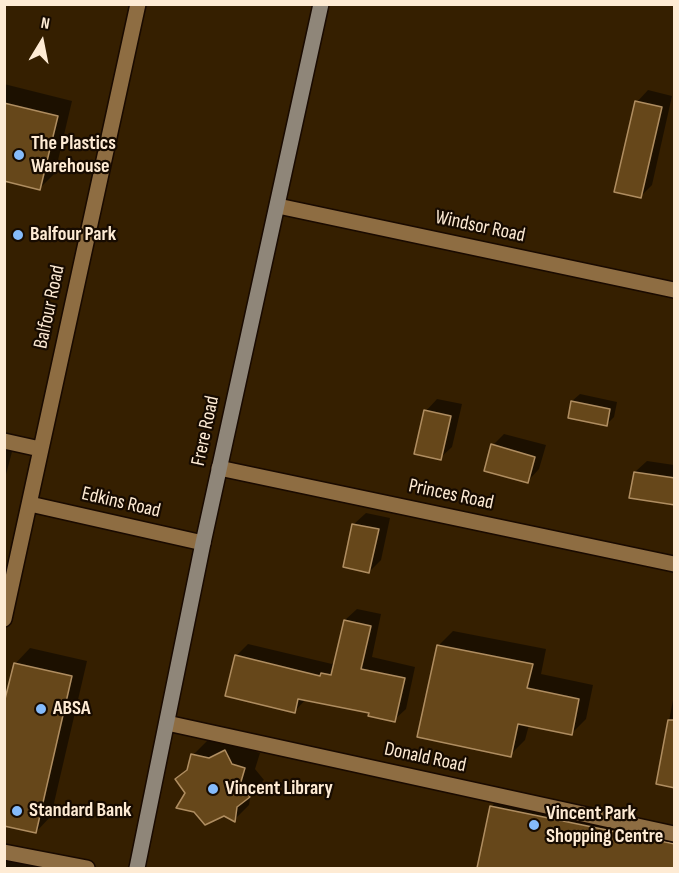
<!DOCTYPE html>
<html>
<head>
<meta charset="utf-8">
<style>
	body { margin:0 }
	#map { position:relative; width:679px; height:873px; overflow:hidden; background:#351f00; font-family:"Sofia Sans Condensed",sans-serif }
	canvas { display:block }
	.frame { position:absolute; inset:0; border:6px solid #feebd4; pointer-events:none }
	.north { position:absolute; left:12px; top:12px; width:60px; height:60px; -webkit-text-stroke:4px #170b00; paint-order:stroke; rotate:10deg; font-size:16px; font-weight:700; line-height:24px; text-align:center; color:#feebd4 }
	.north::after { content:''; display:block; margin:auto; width:21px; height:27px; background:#feebd4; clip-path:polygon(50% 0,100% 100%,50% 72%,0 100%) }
</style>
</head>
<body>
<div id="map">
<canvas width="679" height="873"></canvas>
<div class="frame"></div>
<div class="north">N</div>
</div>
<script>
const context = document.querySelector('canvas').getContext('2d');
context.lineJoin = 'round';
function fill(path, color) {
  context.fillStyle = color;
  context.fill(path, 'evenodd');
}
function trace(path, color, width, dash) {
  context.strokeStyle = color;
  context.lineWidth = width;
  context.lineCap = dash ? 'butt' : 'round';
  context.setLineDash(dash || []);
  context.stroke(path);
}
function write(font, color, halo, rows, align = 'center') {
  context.font = font + ' "Sofia Sans Condensed",sans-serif';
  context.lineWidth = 4.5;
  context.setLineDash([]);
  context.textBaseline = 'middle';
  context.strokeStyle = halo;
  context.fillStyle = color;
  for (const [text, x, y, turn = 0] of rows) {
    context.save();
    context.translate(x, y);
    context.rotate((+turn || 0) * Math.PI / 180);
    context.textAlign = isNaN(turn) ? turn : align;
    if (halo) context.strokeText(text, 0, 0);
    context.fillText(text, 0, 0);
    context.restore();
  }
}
fill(new Path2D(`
	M4 84 72 101 55 173 40 188 4 179Z
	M648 90 672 96 652 185 640 197 637 102Z
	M580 394 617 402 614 417 606 425 572 401Z
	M437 399 462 404 452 447 440 458 426 411Z
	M504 434 546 445 539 469 528 481 493 445Z
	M4 446 13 448 4 482Z
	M647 461 674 465V503L635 472Z
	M366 513 390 518 381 560 369 572 344 566 354 524Z
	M357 609 381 614 372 657 415 667 406 709 394 720 370 712 306 699 295 711 236 656 248 644 332 664 334 662 345 620Z
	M453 631 546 649 541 674 593 685 586 719 571 734 529 725 525 740 510 755 439 645Z
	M30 648 87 661 51 816 36 832 15 664Z
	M674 695V786L657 783Z
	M241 736 248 749 260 753 255 769 264 780 251 793 249 805 234 820 186 793 177 779 190 766 193 755 208 740Z
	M507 791 674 826V868H479L491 807Z
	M4 854 73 868H4Z`), '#0007');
const building = new Path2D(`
	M635 101 662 107 641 198 614 192Z
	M4 103 58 116 40 190 4 181Z
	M571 401 610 409 607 426 568 418Z
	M424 410 451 416 441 460 414 454Z
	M491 444 535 457 528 483 484 471Z
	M634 472 675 478V505L629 498Z
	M352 524 379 529 369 573 343 567Z
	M344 620 371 626 361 669 405 678 395 722 368 716 369 713 298 699 295 713 225 696 235 655 320 676 321 673 331 675Z
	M437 645 533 664 527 688 579 699 572 735 518 724 511 757 417 737Z
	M14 663 72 676 36 833 4 826V703Z
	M668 720H675V788L656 784Z
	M225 750 232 764 245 768 240 785 250 797 237 807 235 822 224 816 205 825 194 812 176 808 185 793 175 779 187 770 191 754 209 758Z
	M490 806 675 844V868H477Z`);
fill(building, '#66471a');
trace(building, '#af8d60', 1.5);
const street = new Path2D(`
	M278 206 674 290
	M4 441 40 449
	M219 468 674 564
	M30 504 203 543
	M4 619 138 4
	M167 723 674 834
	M4 852 87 868`);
const secondary = new Path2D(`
	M137 868 203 543 321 4`);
trace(street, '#190a00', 18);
trace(secondary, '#190a00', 18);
trace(street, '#8e6d42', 15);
trace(secondary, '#8f8679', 15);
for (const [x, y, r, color] of [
	[19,155,6,"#85bbfb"],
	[18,235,6,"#85bbfb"],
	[41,709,6,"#85bbfb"],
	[213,789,6,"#85bbfb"],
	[17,811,6,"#85bbfb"],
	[534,825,6,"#85bbfb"]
]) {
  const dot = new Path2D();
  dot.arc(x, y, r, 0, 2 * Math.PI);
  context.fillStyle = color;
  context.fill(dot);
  trace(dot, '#170b00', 2);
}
write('bold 20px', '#feebd4', '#170b00', [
	["The Plastics",31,144],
	["Warehouse",31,167],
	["Balfour Park",30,235],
	["ABSA",53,709],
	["Vincent Library",225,789],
	["Standard Bank",29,811],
	["Vincent Park",546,814],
	["Shopping Centre",546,837]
], 'left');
write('20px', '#feebd4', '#170b00', [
	["Windsor Road",480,227,12],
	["Balfour Road",50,307,-78],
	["Frere Road",206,431,-78],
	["Princes Road",451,495,12],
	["Edkins Road",121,503,13],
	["Donald Road",425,758,12]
]);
</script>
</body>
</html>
